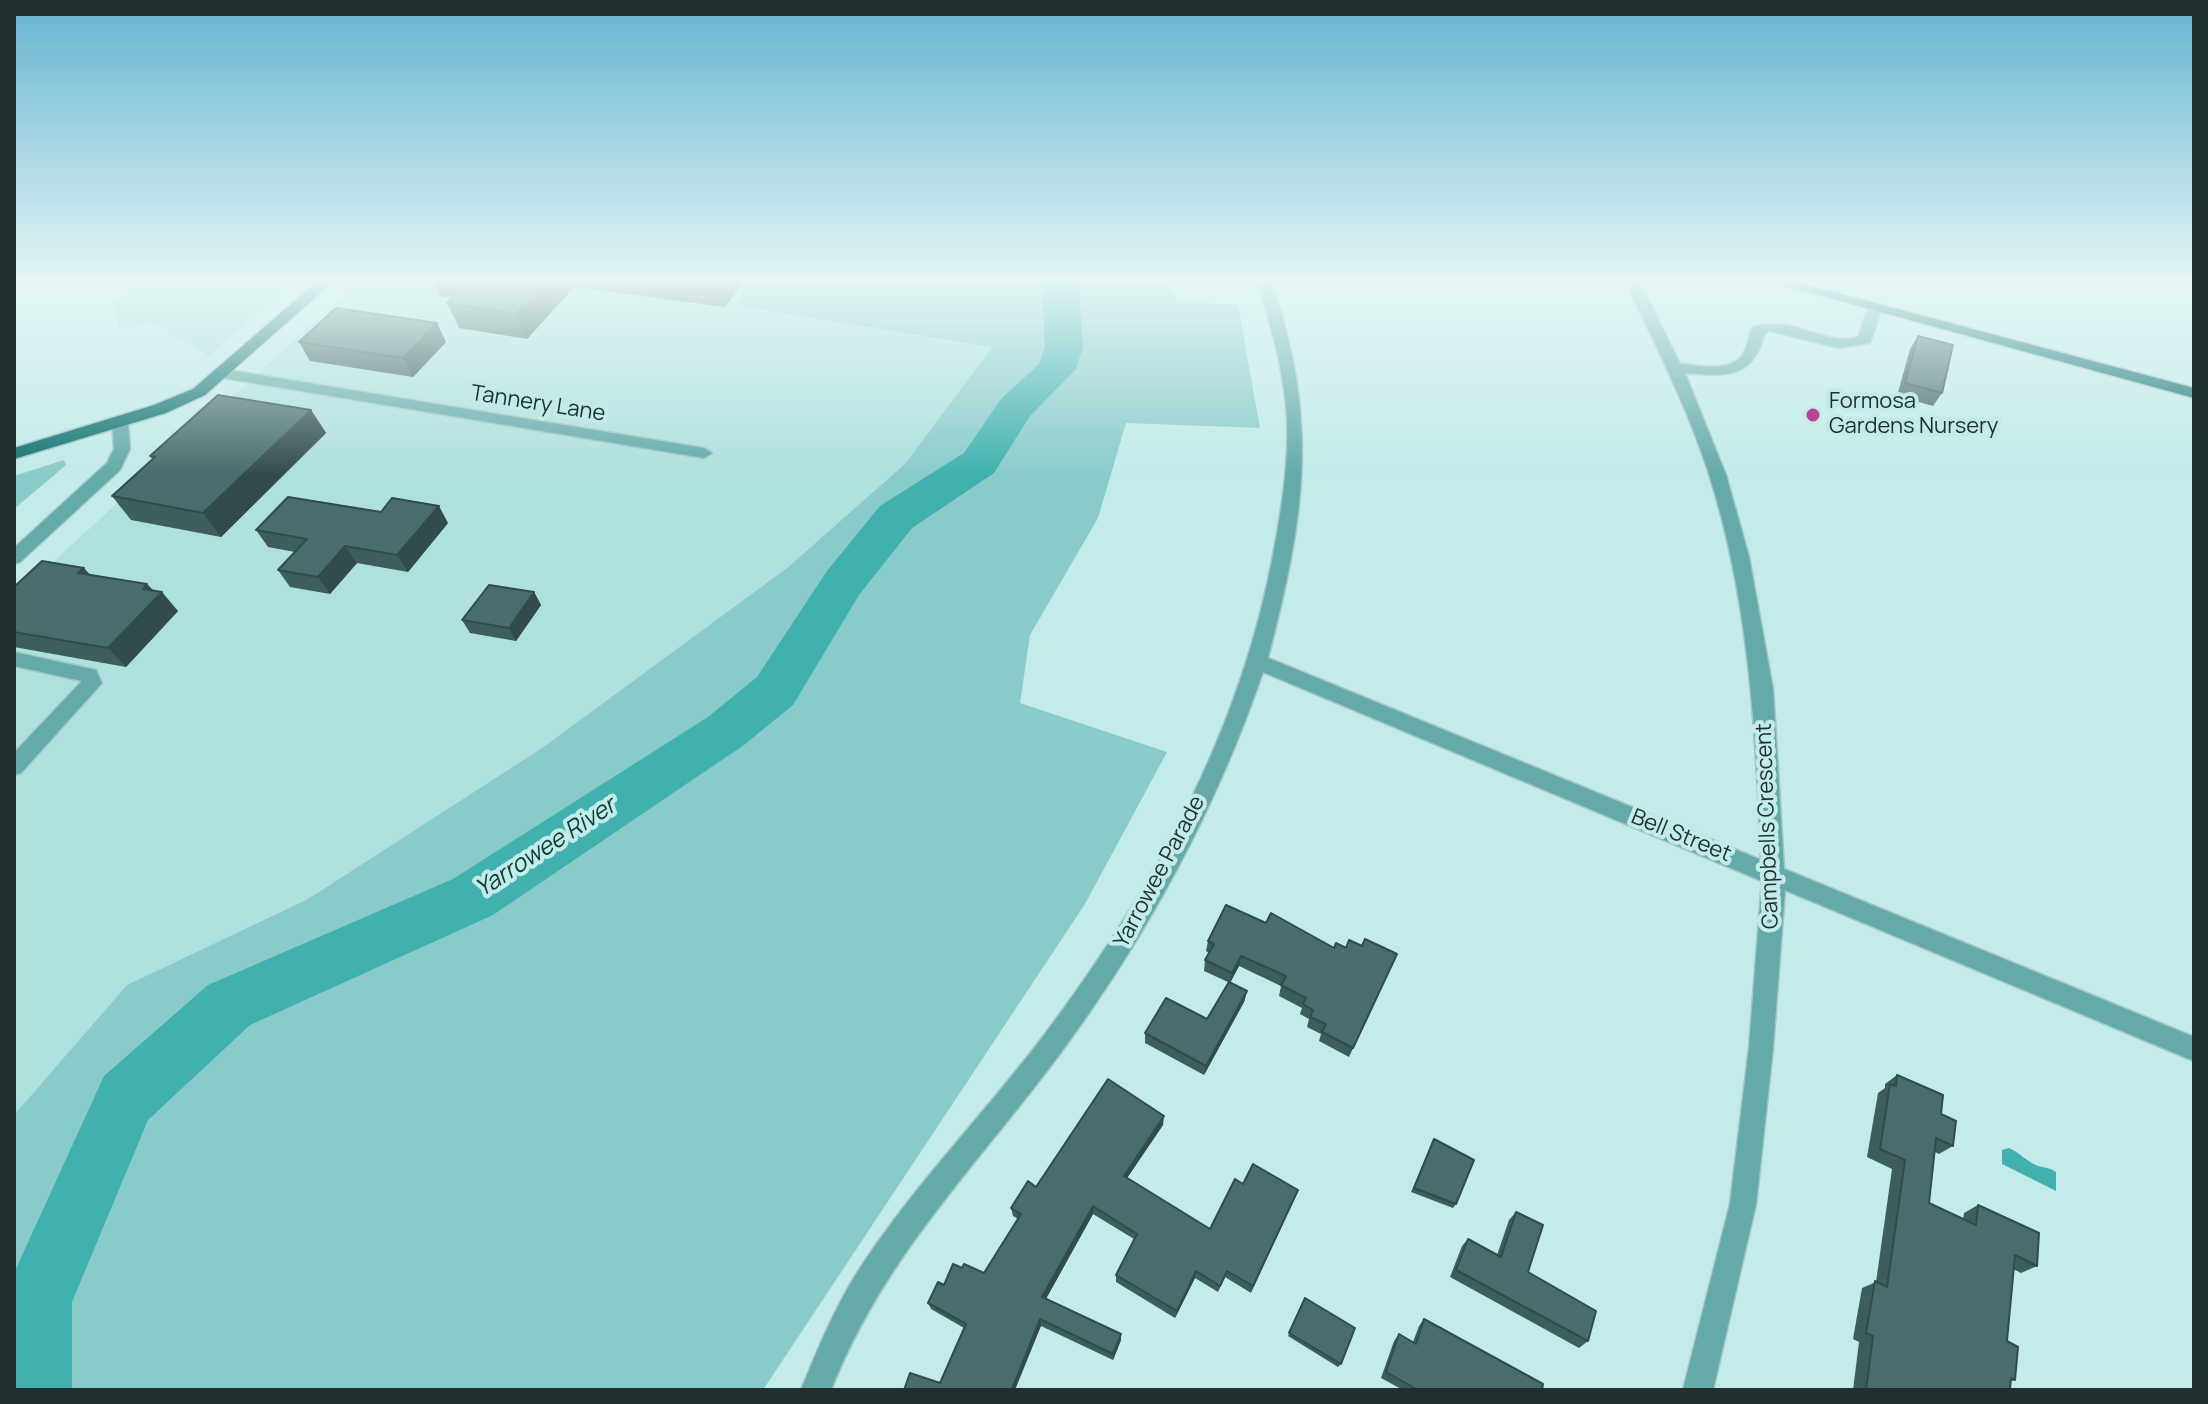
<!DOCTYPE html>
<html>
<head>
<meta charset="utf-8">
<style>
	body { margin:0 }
	#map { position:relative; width:2208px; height:1404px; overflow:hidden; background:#c2ebe9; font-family:Manrope,sans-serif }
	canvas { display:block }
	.frame { position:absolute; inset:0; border:16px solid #1f302f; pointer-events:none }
</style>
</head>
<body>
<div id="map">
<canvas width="2208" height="1404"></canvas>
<div class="frame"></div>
</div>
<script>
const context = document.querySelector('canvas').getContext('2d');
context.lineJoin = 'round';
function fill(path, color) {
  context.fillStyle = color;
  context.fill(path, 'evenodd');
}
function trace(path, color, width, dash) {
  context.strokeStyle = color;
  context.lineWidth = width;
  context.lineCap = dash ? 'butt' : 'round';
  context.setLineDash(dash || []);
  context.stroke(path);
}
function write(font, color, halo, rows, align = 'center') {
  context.font = font + ' Manrope,sans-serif';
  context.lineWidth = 8;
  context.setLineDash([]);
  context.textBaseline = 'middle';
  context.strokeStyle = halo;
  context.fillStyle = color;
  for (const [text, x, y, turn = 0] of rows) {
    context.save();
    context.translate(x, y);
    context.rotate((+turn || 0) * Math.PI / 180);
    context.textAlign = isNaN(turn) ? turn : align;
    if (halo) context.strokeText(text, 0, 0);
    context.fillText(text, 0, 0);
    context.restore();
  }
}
fill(new Path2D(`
	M144 278H279L294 281 209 356 151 322 118 330 115 301Z
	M362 278H753L736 305 993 346 905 464 787 568 542 748 308 899 127 985 14 1115V598Z`), '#aee0de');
fill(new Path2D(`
	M753 278H1168L1178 303 1238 304 1260 428 1126 423 1098 518 1030 635 1020 703 1167 752 1085 904 763 1390H14V1115L127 985 308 899 542 748 787 568 905 464 992 347 735 305Z
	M64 460 66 465 14 509V476Z`), '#89cbc9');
fill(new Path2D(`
	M2009 1148C2020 1153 2027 1162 2038 1166 2045 1168 2049 1167 2056 1172V1191L2002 1164V1150Z`), '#40b1ae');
fill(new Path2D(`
	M1042 278H1078L1083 347 1076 369 1030 416 994 473 912 528 859 595 793 705 744 745 493 915 250 1025 148 1120 72 1302V1390H14V1273L104 1076 208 985 453 879 708 717 757 677 827 571 880 506 964 453 1001 399 1039 364 1045 347Z`), '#40b1ae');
const minor = new Path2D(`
	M1256 278H1270C1320 421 1305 515 1268 658L1761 860C1756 730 1749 599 1709 474 1687 406 1654 342 1624 278H1638L1680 364C1697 365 1729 372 1741 357 1748 349 1748 336 1753 327 1794 315 1823 346 1858 337L1868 308 1875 304 1880 305 1882 308 1870 343 1838 348 1770 331 1765 333C1752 380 1727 376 1685 373L1726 475 1749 557 1773 689 1784 869 2194 1037V1061L1785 890 1773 1048 1756 1204 1713 1390H1683L1730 1204 1749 1048 1762 881 1263 672C1216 809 1148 934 1062 1051 977 1166 885 1254 831 1390H801C817 1351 833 1312 855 1276 910 1189 983 1116 1045 1034 1154 889 1242 729 1274 550 1282 507 1289 463 1287 419 1284 370 1271 324 1256 278Z
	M223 369 704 448 712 453 704 458 217 377 215 374Z
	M120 417 128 422 130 449 120 470 20 562 14 564V548L107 463 114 449 112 422Z
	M14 652 96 670 102 683 21 773 14 775V753L82 681 14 666Z`);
const major = new Path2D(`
	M321 278H337L205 395 166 413 14 459V448L154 405 193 389Z
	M1757 278H1781L2194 388V398Z`);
trace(minor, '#a1c6c4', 3);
trace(major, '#a1c6c4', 3);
fill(minor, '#63aaa8');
fill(major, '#0f7170');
fill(new Path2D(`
	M431 278H744V281L725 307 574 287 527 339 459 328 447 303 452 298 440 296Z
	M1918 336 1942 393 1933 406 1897 396 1910 349Z
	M299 342H446L413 377 310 361Z
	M311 410 326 433 221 537 131 520 112 496 153 460 150 456Z
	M448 523 408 572 357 563 330 594 290 587 278 570 295 552 268 547 256 530Z
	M90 575 147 584 153 590 178 611 126 667 14 647V587Z
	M534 592 541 605 516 641 470 633 462 620Z
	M1266 923 1334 948 1362 946 1397 954 1349 1057 1319 1041 1321 1034 1307 1027 1309 1019 1300 1014 1302 1008 1279 996 1281 986 1239 966 1230 983 1247 991 1244 1002 1204 1075 1145 1043V1033L1207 1019 1228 982 1204 971 1205 960 1209 953 1206 951 1208 941Z
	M1897 1075 1941 1114 1953 1146 1939 1154 1935 1152 1929 1203 1963 1219 1964 1213 1978 1205 2037 1266 2021 1273 2013 1269 2007 1341 2015 1380 2011 1381 2010 1390H1853L1859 1342 1853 1339 1862 1288 1876 1282 1892 1169 1867 1157 1878 1093 1885 1088V1084Z
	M1163 1125 1127 1178 1210 1229 1243 1184 1298 1190 1251 1293 1225 1277 1218 1292 1195 1278 1175 1318 1116 1282V1275L1134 1239 1093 1214 1046 1299 1121 1334V1340L1113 1360 1041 1326 940 1383 964 1328 931 1309 928 1303 944 1285 962 1268 984 1273 1018 1219 1013 1216 1011 1208 1036 1187Z
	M1434 1139 1456 1204 1453 1208 1411 1192Z
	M1516 1212 1528 1272 1588 1341 1579 1348 1450 1277 1462 1246 1468 1239 1497 1255 1509 1220Z
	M1305 1298 1341 1364 1338 1367 1288 1336Z
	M1424 1319 1542 1390H1403L1381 1378 1394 1341 1399 1334 1413 1342 1419 1326Z`), '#3e5e5d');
fill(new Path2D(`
	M549 278H570L574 287 527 339 516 314Z
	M721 278H744V281L725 307 718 282Z
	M437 323 446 342 413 377 403 358Z
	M311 410 326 433 221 537 203 513Z
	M439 506 448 523 408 572 397 555Z
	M345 546 357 563 330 594 318 577Z
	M84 568 101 587 78 573Z
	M147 584 158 596 162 592 178 611 126 667 108 648 143 589Z
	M534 592 541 605 516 641 509 628Z
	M1241 956 1239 966 1230 983 1232 973Z
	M1247 991 1244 1002 1204 1075 1206 1066Z
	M1164 1116 1163 1125 1123 1184 1124 1176Z
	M1093 1206V1214L1043 1304 1042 1297Z
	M1196 1271 1195 1278 1175 1318 1177 1311Z
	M1040 1319 1041 1326 1015 1390 1012 1389Z
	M1121 1334V1340L1113 1360V1354Z`), '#324c4c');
const building = new Path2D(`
	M470 278H549L516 314 447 303Z
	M687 278H721L718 282Z
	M336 308 437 323 403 358 299 342Z
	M1918 336 1953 345 1942 393 1905 383Z
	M218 395 311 410 203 513 112 496 155 457 150 456Z
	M288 497 381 512 392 498 439 506 397 555 345 546 318 577 278 570 307 539 256 530Z
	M42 561 84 568 78 573 147 584 143 589 162 592 108 648 14 632V587Z
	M489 585 534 592 509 628 462 620Z
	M1226 905 1266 923 1271 913 1334 948 1336 943 1346 948 1349 940 1362 946 1365 939 1397 954 1353 1048 1322 1032 1326 1024 1310 1017 1313 1010 1303 1004 1306 998 1281 985 1286 976 1241 956 1232 973 1205 960 1214 944 1208 941Z
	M1229 982 1247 991 1206 1066 1145 1033 1166 998 1207 1019Z
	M1897 1075 1943 1095 1941 1114 1956 1121 1953 1146 1936 1138 1929 1203 1976 1225 1978 1205 2039 1233 2037 1266 2015 1255 2007 1341 2018 1347 2015 1380 2011 1378 2010 1390H1866L1873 1336 1866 1333 1875 1281 1887 1287 1905 1160 1880 1149 1890 1084 1896 1086Z
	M1108 1079 1164 1116 1124 1176 1210 1229 1235 1179 1243 1184 1253 1164 1298 1190 1253 1286 1227 1271 1220 1286 1196 1271 1177 1311 1116 1275 1137 1234 1093 1206 1042 1297 1121 1334 1113 1354 1040 1319 1012 1389 1015 1390H904L910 1373 940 1383 966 1324 928 1303 938 1282 944 1285 953 1264 962 1268 964 1264 984 1273 1021 1214 1011 1208 1028 1181 1036 1187Z
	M1434 1139 1474 1160 1456 1204 1414 1188Z
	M1516 1212 1543 1225 1528 1272 1596 1311 1588 1341 1456 1270 1468 1239 1501 1257Z
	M1305 1298 1355 1328 1341 1364 1289 1333Z
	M1424 1319 1543 1384 1542 1390H1418L1386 1372 1399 1334 1416 1344Z`);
fill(building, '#486d6c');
trace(building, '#324c4c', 2);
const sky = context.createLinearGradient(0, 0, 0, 475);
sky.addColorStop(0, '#65b3d1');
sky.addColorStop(0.59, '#e4f6f5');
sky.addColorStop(1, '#e4f6f500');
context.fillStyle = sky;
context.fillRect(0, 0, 2208, 475);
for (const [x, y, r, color] of [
	[1813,415,8,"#bd4395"]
]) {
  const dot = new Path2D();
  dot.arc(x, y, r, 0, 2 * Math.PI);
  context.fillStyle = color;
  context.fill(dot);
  trace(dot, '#c2ebe9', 3);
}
write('22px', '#1f302f', '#c2ebe9', [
	["Formosa",1829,402],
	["Gardens Nursery",1829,427]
], 'left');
write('22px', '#1f302f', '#c2ebe9', [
	["Tannery Lane",538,404,9],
	["Campbells Crescent",1768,826,-92],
	["Bell Street",1681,836,22],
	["Yarrowee Parade",1160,872,-62]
]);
write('italic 24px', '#093e3d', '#c2ebe9', [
	["Yarrowee River",546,848,-33]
]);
</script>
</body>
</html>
